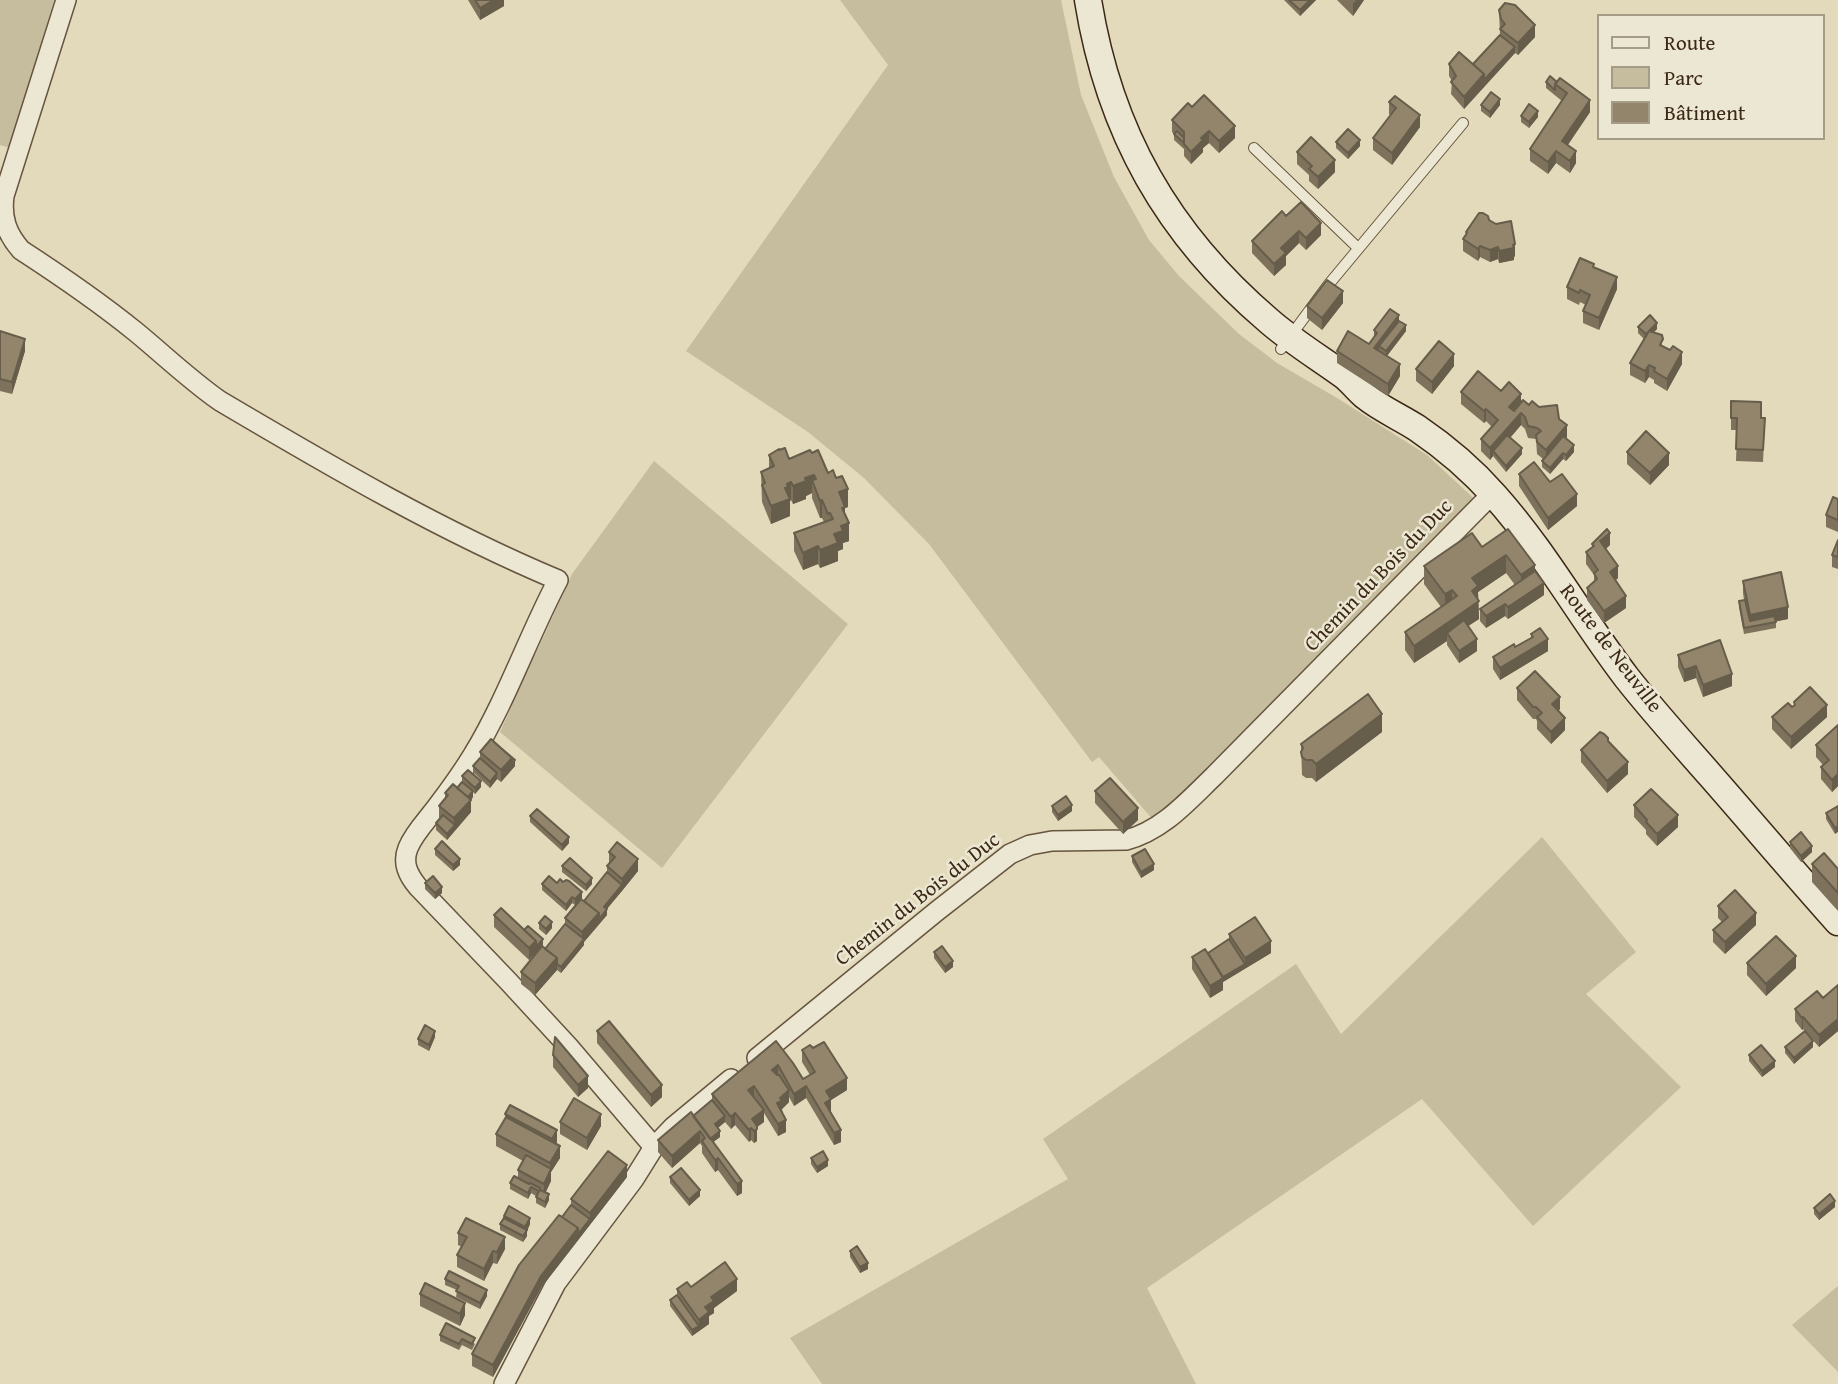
<!DOCTYPE html>
<html>
<head>
<meta charset="utf-8">
<style>
	body { margin:0 }
	#map { position:relative; width:1838px; height:1384px; overflow:hidden; background:#e2daba; font-family:"Gentium Book Plus",serif }
	canvas { display:block }
	.legend { position:absolute; left:1597px; top:14px; width:228px; height:126px; box-sizing:border-box; background:#ece7d2; border:2px solid #a69b87; margin:0; padding:9px 12px; list-style:none; font-size:21px; color:#3c2816 }
	.legend li { display:flex; align-items:center; gap:14px; height:35px }
	.legend b { width:35px; border:2px solid #a69b87 }
</style>
</head>
<body>
<div id="map">
<canvas width="1838" height="1384"></canvas>
<ul class="legend">
<li><b style="height:9px;background:#ece7d2"></b>Route</li>
<li><b style="height:19px;background:#c6bc9e"></b>Parc</li>
<li><b style="height:19px;background:#92856b"></b>Bâtiment</li>
</ul>
</div>
<script>
const context = document.querySelector('canvas').getContext('2d');
context.lineJoin = 'round';
function fill(path, color) {
  context.fillStyle = color;
  context.fill(path, 'evenodd');
}
function trace(path, color, width, dash) {
  context.strokeStyle = color;
  context.lineWidth = width;
  context.lineCap = dash ? 'butt' : 'round';
  context.setLineDash(dash || []);
  context.stroke(path);
}
function write(font, color, halo, rows, align = 'center') {
  context.font = font + ' "Gentium Book Plus",serif';
  context.lineWidth = 5;
  context.setLineDash([]);
  context.textBaseline = 'middle';
  context.strokeStyle = halo;
  context.fillStyle = color;
  for (const [text, x, y, turn = 0] of rows) {
    context.save();
    context.translate(x, y);
    context.rotate((+turn || 0) * Math.PI / 180);
    context.textAlign = isNaN(turn) ? turn : align;
    if (halo) context.strokeText(text, 0, 0);
    context.fillText(text, 0, 0);
    context.restore();
  }
}
fill(new Path2D(`
	M0 0H54L10 148 0 145Z
	M840 0H1061L1081 95 1114 177 1149 240 1179 276 1239 334 1277 363 1337 398 1427 455 1481 505 1154 821 1099 757 1092 762 929 544 864 478 808 432 686 351 888 65Z
	M654 461 848 624 662 868 500 732 572 574Z
	M1542 837 1636 952 1586 994 1681 1087 1533 1226 1422 1099 1147 1288 1196 1384H822L790 1338 1068 1179 1043 1139 1296 964 1341 1034Z
	M1838 1286V1372L1792 1325Z`), '#c6bc9e');
const lane = new Path2D(`
	M1254 148 1358 248
	M1281 349 1329 284 1463 123`);
const street = new Path2D(`
	M66 0 4 196C1 218 7 234 21 250 61 276 99 302 136 332 164 355 190 380 220 401 330 466 441 531 558 580 528 637 507 699 473 755 462 773 449 791 436 808 427 820 414 833 408 848 402 863 408 875 418 887L508 981 568 1046 654 1147
	M757 1058 937 911 1010 854 1030 845 1052 841 1126 840C1162 831 1188 801 1214 776L1493 493
	M504 1384 556 1283 634 1179 654 1147 673 1127 731 1079`);
const secondary = new Path2D(`
	M1088 0C1109 132 1168 235 1269 321 1292 341 1318 357 1343 375 1351 381 1357 389 1365 396 1381 409 1400 417 1417 428 1445 447 1472 470 1495 496 1545 552 1581 618 1627 678 1653 711 1682 743 1710 775 1753 824 1795 874 1838 922`);
trace(lane, '#66543f', 12);
trace(street, '#66543f', 22);
trace(secondary, '#3c2816', 29);
trace(lane, '#ece7d2', 10);
trace(street, '#ece7d2', 19);
trace(secondary, '#ece7d2', 26);
fill(new Path2D(`
	M468 0H504V6L480 20Z
	M1284 0H1316L1300 16Z
	M1337 0H1364L1353 16Z
	M1499 10 1535 37 1518 55 1515 53 1464 109 1451 94 1452 81 1449 76V64H1473L1500 35Z
	M1550 76 1590 112 1568 145 1576 163 1570 173 1556 163 1548 174 1530 161V149L1562 101 1546 88V82Z
	M1389 102 1420 127 1392 165 1373 150V138L1390 115 1389 114Z
	M1481 105H1500L1490 118 1481 111Z
	M1521 116 1538 117 1529 128 1521 122Z
	M1172 120 1235 138 1219 153 1209 143 1203 148V152L1191 164 1184 156V149L1174 140V134L1172 132Z
	M1336 142 1360 146 1348 159 1336 148Z
	M1297 152 1335 172 1318 189 1309 181V175L1297 164Z
	M1286 216 1321 235 1306 250 1299 243 1286 256V265L1274 276 1252 253V241Z
	M1489 220 1515 256 1514 257V260L1499 263 1498 259 1490 262 1480 257 1478 261 1463 251V239L1466 236V232Z
	M1594 268 1617 289 1599 330 1583 323V311L1586 305 1580 302 1579 305 1567 299V287Z
	M1343 303 1322 330 1307 318V306Z
	M1399 321 1406 331 1387 356 1400 376 1388 396 1337 363V351L1369 344 1374 337V330Z
	M1638 327 1657 329 1653 333 1663 346 1682 364 1667 391 1654 383V380L1649 377 1645 383 1630 375V363L1644 339 1638 333Z
	M0 331 25 351 12 394 0 391Z
	M1454 366 1432 394 1416 381V369Z
	M1501 391 1521 403 1539 407 1559 419 1567 437 1566 438 1574 452 1566 461 1563 459 1550 474 1542 467V461L1543 459 1537 454 1536 439 1528 438 1525 429 1521 425 1510 438 1522 454 1506 472 1493 456 1490 460 1481 451V439L1492 427 1486 421 1484 423 1461 404V392Z
	M1731 401 1761 418H1765L1763 462 1736 461 1737 430H1731Z
	M1627 452 1669 465 1650 485 1627 464Z
	M812 453 828 473 848 507 845 508V514L849 541 843 543V549L838 551V561L820 568 818 564 803 570 794 551V533L824 522 822 518H820L812 498V493L806 496V499L793 504 791 500 790 501V516L771 524 762 502 761 472 769 468V455L789 459Z
	M1519 474 1577 506 1548 530 1519 486Z
	M1838 499V532L1826 527V515Z
	M1508 529 1535 571 1544 595 1508 619 1505 616 1486 628 1480 621V609L1515 585 1506 573 1478 592 1479 619 1468 626 1477 651 1459 663 1447 645V641L1414 663 1405 650V632L1441 607 1424 584V566L1482 547Z
	M1838 540V569L1832 567V555Z
	M1592 544 1610 545 1606 549 1618 578 1616 580 1626 608 1604 623 1587 600V588L1594 582V575L1586 564V552L1592 547Z
	M1743 581 1788 619 1776 621V628L1744 634 1739 607V601L1744 600 1743 593Z
	M1531 634 1548 651 1500 680 1493 669V657L1515 647 1531 638Z
	M1678 655 1732 686 1703 697 1696 678 1684 682 1678 667Z
	M1517 688 1560 709 1558 711 1565 730 1551 744 1537 729V721L1536 719H1533L1517 700Z
	M1794 702 1827 717 1791 749 1772 729V717L1792 707 1794 705Z
	M1838 725V786L1832 792 1821 779V767L1823 765 1816 757V745Z
	M1382 732 1316 782 1312 778H1306L1302 775 1301 744Z
	M1608 741 1628 774 1607 793 1581 762V750Z
	M480 752 515 766 501 782 497 779 490 788 473 772V766L480 758Z
	M462 776 481 787 475 794 473 792V797L471 800V812L447 840 436 830V823L441 818H439V806L445 798V793L457 788 462 782Z
	M1095 791 1138 820 1123 834 1095 803Z
	M1634 805 1678 827 1657 846 1646 834V830L1634 817Z
	M1052 806 1072 811 1058 821 1052 812Z
	M1838 806 1835 834 1826 819V813Z
	M530 816 569 843 562 851 530 822Z
	M1790 842 1812 852 1801 862 1790 848Z
	M435 849 460 865 453 871 435 855Z
	M609 852 638 871 607 909V915L584 942V945L561 973 557 970 535 995 521 984V972L545 949 565 924V918L584 901 607 872V866L609 864Z
	M1132 856 1154 870 1141 878 1132 862Z
	M1812 864 1838 869V911L1812 882Z
	M562 866 592 884 586 891 562 872Z
	M425 883 442 893 435 899 425 889Z
	M557 883 582 898 575 905 572 903 566 911 542 890V884Z
	M1718 906 1756 925 1725 954 1713 942V930L1722 922 1718 918Z
	M494 915 543 945 529 960 494 927Z
	M539 923 552 928 546 935 539 929Z
	M1229 934 1271 953 1223 982V990L1210 998 1192 969V957L1208 953 1229 940Z
	M934 952 953 967 945 973 934 958Z
	M1747 963 1796 968 1766 996 1747 975Z
	M1838 985V1031L1819 1047 1803 1029 1802 1030 1795 1021V1009L1823 998Z
	M597 1031 662 1097 651 1107 597 1043Z
	M435 1037 429 1051 418 1045V1039Z
	M776 1041 803 1079 810 1075 802 1062V1050L813 1048 847 1090 831 1100V1112L841 1142 834 1145 806 1098 794 1106 789 1097V1102L782 1109 786 1132 778 1136 764 1113V1122L757 1127V1141L754 1143 751 1140 749 1142 735 1125 731 1129 725 1122 718 1128 720 1137 713 1142 742 1181V1193L737 1196 718 1170 715 1172 702 1153V1146L700 1143 672 1168 658 1152V1140L693 1116 712 1100V1094Z
	M1785 1047H1813L1794 1064 1785 1053Z
	M553 1055 588 1088 578 1097 553 1067Z
	M1749 1055 1775 1067 1762 1077 1749 1061Z
	M505 1114 557 1142 556 1144 560 1158 551 1172V1181L545 1193 549 1200 545 1208 536 1203V1196L531 1193 528 1199 510 1189V1183L518 1179V1170L523 1161 496 1146V1134L505 1118Z
	M560 1122 601 1126 587 1150 560 1134Z
	M811 1158 828 1166 817 1173 811 1164Z
	M627 1177 541 1288 493 1377 472 1366V1354L562 1217 571 1205V1199Z
	M670 1177 700 1196 689 1206 670 1183Z
	M1835 1207 1819 1220 1814 1214V1208Z
	M504 1216 530 1224 527 1231V1236L523 1242 500 1230V1224Z
	M458 1233 505 1249 497 1264 493 1263 484 1281 457 1267V1255L462 1247 458 1245Z
	M850 1251 868 1269 860 1273 850 1257Z
	M445 1279 487 1296 480 1309 456 1297 457 1290 445 1285Z
	M691 1287 737 1291 714 1308V1313L709 1316V1324L692 1336 670 1306V1300L677 1295V1289Z
	M420 1294 465 1315 460 1326 420 1306Z
	M446 1323 475 1344 472 1350 462 1345 459 1350 440 1341V1335Z`), '#7e725c');
fill(new Path2D(`
	M494 0H504V6L480 20V8Z
	M1310 0H1316L1300 16V10Z
	M1356 0H1364L1353 16V4Z
	M1535 25V37L1518 55V43Z
	M1515 47V53L1464 109V97L1484 74Z
	M1500 99V105L1490 118V112Z
	M1590 100V112L1562 153V141Z
	M1538 111V117L1529 128V122Z
	M1420 115V127L1392 165V153Z
	M1235 126V138L1219 153V141Z
	M1209 131V143L1203 148V152L1191 164V152L1201 138Z
	M1360 140V146L1348 159V153Z
	M1556 151V163L1548 174V162Z
	M1576 151V163L1570 173V161Z
	M1335 160V172L1318 189V177Z
	M1321 223V235L1306 250V238Z
	M1299 231V243L1286 256V265L1274 276V264L1281 248Z
	M1515 244V256L1514 257V260L1499 263V251Z
	M1480 246V257L1478 261V249Z
	M1498 247V259L1490 262V250Z
	M1617 277V289L1599 330V318Z
	M1343 291V303L1322 330V318Z
	M1399 315V327L1379 346V353L1374 348Z
	M1657 323V329L1646 340V334Z
	M1406 325V331L1386 357V351Z
	M25 339V351L12 394V382Z
	M1682 352V364L1667 391V379Z
	M1454 354V366L1432 394V382Z
	M1400 364V376L1388 396V384Z
	M1649 365V377L1645 383V371Z
	M1521 394V406L1509 419V407Z
	M1486 409V421L1484 423V411Z
	M1521 413V425L1496 454 1493 451V456L1490 460V448Z
	M1567 425V437L1546 462V450Z
	M1574 445V452L1566 461V455Z
	M1522 448V454L1506 472V466Z
	M1563 453V459L1550 474V468Z
	M1669 453V465L1650 485V473Z
	M814 475V485L812 480V493L806 496V499L793 504V486L805 478Z
	M791 482V500L790 501V516L771 524V506L785 488 787 484Z
	M848 489V507L845 508V524L849 523V541L843 543V549L838 551V561L820 568V550L834 534 839 492Z
	M1577 494V506L1548 530V518Z
	M822 500V518H820V501Z
	M1610 533V545L1600 553V541Z
	M818 546V564L803 570V553Z
	M1506 555V573L1478 592 1479 619 1450 638 1447 633V641L1414 663V646L1472 578Z
	M1535 565V583L1521 593V575Z
	M1618 566V578L1610 584V572Z
	M1544 583V595L1508 619V607Z
	M1452 590V607L1445 612V594Z
	M1626 596V608L1604 623V611Z
	M1505 604V616L1486 628V616Z
	M1788 607V619L1750 627V615Z
	M1477 639V651L1459 663V651Z
	M1548 639V651L1500 680V668Z
	M1696 666V678L1684 682V670Z
	M1732 674V686L1703 697V685Z
	M1560 697V709L1552 716V704Z
	M1827 705V717L1791 749V737Z
	M1382 714V732L1316 782V764Z
	M1565 718V730L1551 744V732Z
	M512 758 515 760V766L501 782V770Z
	M1628 762V774L1607 793V781Z
	M497 773V779L490 788V782Z
	M1838 774V786L1832 792V780Z
	M481 781V787L475 794V788Z
	M473 791V797L471 800V812L447 840V834L454 826V818L465 800Z
	M1072 805V811L1058 821V815Z
	M1138 808V820L1123 834V822Z
	M1678 815V827L1657 846V834Z
	M1838 826V832L1835 834V828Z
	M569 837V843L562 851V845Z
	M1812 846V852L1801 862V856Z
	M460 859V865L453 871V865Z
	M638 859V871L622 891V879Z
	M1154 864V870L1141 878V872Z
	M592 878V884L586 891V885Z
	M622 885V891L605 911 607 909V915L584 942V945L561 973V967L582 941V932Z
	M442 887V893L435 899V893Z
	M582 892V898L575 905V899Z
	M572 897V903L566 911V905Z
	M1756 913V925L1725 954V942Z
	M552 922V928L546 935V929Z
	M543 939V945L529 960V948L536 941Z
	M1271 941V953L1223 982V990L1210 998V986L1220 979 1245 964V958Z
	M1796 956V968L1766 996V984Z
	M557 958V970L535 995V983Z
	M953 961V967L945 973V967Z
	M1803 1017V1029L1802 1030V1018Z
	M1838 1019V1031L1819 1047V1035Z
	M435 1031V1037L429 1051V1045Z
	M1813 1041V1047L1794 1064V1058Z
	M1775 1061V1067L1762 1077V1071Z
	M778 1065V1077L772 1070Z
	M588 1076V1088L578 1097V1085Z
	M847 1078V1090L831 1100V1111L825 1115 826 1091Z
	M662 1085V1097L651 1107V1095Z
	M754 1086V1098L748 1090Z
	M806 1086V1098L794 1106V1094Z
	M789 1090V1102L782 1109V1113L777 1103 780 1098Z
	M764 1110V1122L753 1130 752 1119Z
	M735 1113V1125L731 1129V1117Z
	M601 1114V1126L587 1150V1138Z
	M725 1116V1122L715 1130V1124Z
	M786 1120V1132L778 1136V1124Z
	M751 1128V1140L749 1142V1130Z
	M757 1129V1141L754 1143V1131Z
	M557 1130V1142L552 1151V1139Z
	M841 1130V1142L834 1145V1133Z
	M700 1131V1143L672 1168V1156Z
	M720 1131V1137L708 1146V1140Z
	M560 1146V1158L551 1172V1181L544 1196V1184L550 1172V1163Z
	M718 1158V1170L715 1172V1160Z
	M828 1160V1166L817 1173V1167Z
	M627 1165V1177L541 1288 493 1377V1365L541 1276 578 1228 590 1219V1213Z
	M742 1181V1193L737 1196V1184Z
	M531 1187V1193L528 1199V1193Z
	M700 1190V1196L689 1206V1200Z
	M549 1194V1200L545 1208V1202Z
	M1835 1201V1207L1819 1220V1214Z
	M530 1218V1224L527 1231V1236L523 1242 525 1227Z
	M505 1237V1249L497 1264V1252Z
	M493 1251V1263L484 1281V1269Z
	M868 1263V1269L860 1273V1267Z
	M737 1279V1291L714 1308V1313L709 1316V1324L692 1336V1330L699 1326V1320L711 1297Z
	M487 1290V1296L480 1309V1303Z
	M465 1303V1315L460 1326V1314Z`), '#665d4b');
const building = new Path2D(`
	M475 0H494L480 8Z
	M1289 0H1310L1300 10Z
	M1505 3 1515 5 1535 25 1518 43 1500 29 1505 24 1501 19 1499 10Z
	M1500 35 1515 47 1484 80V74L1473 64Z
	M1459 52 1484 74 1464 97 1451 82 1456 76 1449 64Z
	M1550 76 1557 82 1555 84V90L1546 82Z
	M1560 78 1590 100 1562 141 1576 151 1570 161 1556 151 1548 162 1530 149 1567 93 1555 84Z
	M1491 92 1500 99 1490 112 1481 105Z
	M1204 95 1235 126 1219 141 1209 131 1201 138 1203 140 1191 152 1184 144V132L1172 120 1188 103 1192 107Z
	M1395 96 1420 115 1392 153 1373 138 1396 108 1389 102Z
	M1529 104 1538 111 1529 122 1521 116Z
	M1348 129 1360 140 1348 153 1336 142Z
	M1177 131 1184 138V143L1174 134Z
	M1311 137 1335 160 1318 177 1309 169 1312 166 1297 152Z
	M1301 202 1321 223 1306 238 1299 231 1281 248 1286 253 1274 264 1252 241 1282 211 1286 216Z
	M1479 213H1483L1488 216 1489 220 1496 224 1511 221 1515 244 1513 245 1514 248 1499 251 1498 247 1490 250 1480 246 1478 249 1463 239 1467 233 1466 232Z
	M1580 258 1594 264 1593 267 1617 277 1599 318 1583 311 1590 295 1580 290 1579 293 1567 287Z
	M1327 280 1343 291 1322 318 1307 306Z
	M1390 309 1399 315 1374 348 1400 364 1388 384 1337 351 1348 331 1369 344 1377 333 1374 330Z
	M1650 315 1657 323 1646 334 1638 327Z
	M1399 321 1406 325 1386 351 1379 346Z
	M0 331 25 339 12 382 0 379Z
	M1649 331 1662 335 1663 339 1660 345 1670 350 1673 346 1682 352 1667 379 1654 371 1655 368 1649 365 1645 371 1630 363Z
	M1439 341 1454 354 1432 382 1416 369Z
	M1478 371 1501 391 1509 382 1521 394 1509 407 1514 411 1523 400 1529 405 1532 401 1539 407 1557 405 1559 419 1567 425 1546 450 1537 442 1536 435 1541 431 1537 428 1528 426 1525 417 1521 413 1490 448 1481 439 1498 420 1486 409 1484 411 1461 392Z
	M1731 401 1761 402V418H1765L1763 450 1736 449 1737 418H1731Z
	M1646 431 1669 453 1650 473 1627 452Z
	M1507 435 1522 448 1506 466 1493 451Z
	M1563 436 1574 445 1566 455 1563 453 1550 468 1542 461Z
	M785 448 789 459 810 450 812 453 818 450 828 473 833 470 836 478 842 476 848 489 839 492 845 507 842 508 849 523 841 526 843 531 834 534 838 543 820 550 818 546 803 553 794 533 833 519 830 513 828 514 822 500 820 501 812 480 816 479 814 475 805 478 806 481 793 486 791 482 787 484 788 487 785 488 790 499 771 506 762 485 765 483 761 472 774 466 769 455 779 449V450Z
	M1534 462 1550 482 1562 474 1577 494 1548 518 1519 474Z
	M1833 497 1838 499V520L1826 515Z
	M1508 529 1535 565 1521 575 1506 555 1472 578 1478 586 1472 591 1479 601 1414 646 1405 632 1457 596 1452 590 1445 594 1424 566 1472 533 1482 547Z
	M1607 529 1610 533 1600 541 1618 566 1610 572 1626 596 1604 611 1587 588 1597 579 1594 573 1598 570 1586 552 1594 546 1592 544Z
	M1838 540V557L1832 555Z
	M1535 571 1544 583 1508 607 1505 604 1486 616 1480 609Z
	M1781 572 1788 607 1750 615 1743 581Z
	M1745 600 1750 621 1774 616 1776 622 1744 628 1739 601Z
	M1464 620 1477 639 1459 651 1447 633Z
	M1540 628 1548 639 1500 668 1493 657 1514 644 1515 647 1533 637 1531 634Z
	M1720 640 1732 674 1703 685 1696 666 1684 670 1678 655Z
	M1535 671 1560 697 1552 704 1565 718 1551 732 1537 717 1542 713 1536 707H1533L1517 688Z
	M1810 687 1827 705 1791 737 1772 717 1788 703 1792 707 1795 705 1794 702Z
	M1368 694 1382 714 1316 764 1312 760H1306L1302 757 1301 752 1303 748 1301 744Z
	M1838 725V774L1832 780 1821 767 1829 760 1816 745Z
	M1600 732 1604 734 1608 738V741L1628 762 1607 781 1581 750Z
	M491 739 512 758 501 770 480 752Z
	M494 742 515 760 512 764V758Z
	M480 758 497 773 490 782 473 766Z
	M468 770 481 781 475 788 462 776Z
	M1110 778 1138 808 1123 822 1095 791Z
	M462 782 473 791 468 797 457 788Z
	M453 784 471 800 454 818 439 806 448 795 445 793Z
	M1651 789 1678 815 1657 834 1646 822 1647 820 1634 805Z
	M1066 796 1072 805 1058 815 1052 806Z
	M1838 806V826L1835 828 1826 813Z
	M537 809 569 837 562 845 530 816Z
	M443 815 455 825 447 834 436 823Z
	M1801 832 1812 846 1801 856 1790 842Z
	M442 841 460 859 453 865 435 849Z
	M617 842 638 859 622 879 607 866 615 857 609 852Z
	M1145 849 1154 864 1141 872 1132 856Z
	M1824 853 1838 869V893L1812 864Z
	M570 858 592 878 586 885 562 866Z
	M607 872 622 885 604 907 607 909 599 919V913L584 901Z
	M433 876 442 887 435 893 425 883Z
	M549 876 557 883 560 879 563 882 566 880 569 881 582 892 575 899 572 897 566 905 542 884Z
	M1735 890 1756 913 1725 942 1713 930 1728 917 1718 906Z
	M581 899 599 913 582 932 565 918Z
	M501 908 536 941 529 948 494 915Z
	M545 916 552 922 546 929 539 923Z
	M1255 917 1271 941 1245 958 1229 934Z
	M565 924 584 939 561 967 557 964V958L545 949Z
	M528 926 543 939 536 947V941L524 930Z
	M1776 936 1796 956 1766 984 1747 963Z
	M1229 939 1245 964 1223 977 1208 953Z
	M542 946 557 958 535 983 521 972Z
	M942 946 953 961 945 967 934 952Z
	M1205 949 1223 978 1210 986 1192 957Z
	M1838 985V1019L1819 1035 1803 1017 1802 1018 1795 1009 1817 991 1823 998Z
	M609 1021 662 1085 651 1095 597 1031Z
	M425 1025 435 1031 429 1045 418 1039Z
	M1805 1031 1813 1041 1794 1058 1785 1047Z
	M555 1037 588 1076 578 1085 553 1055Z
	M776 1041 793 1063 803 1079 815 1072 802 1050 810 1045 813 1048 824 1042 847 1078 826 1091 831 1099 825 1103 841 1130 834 1133 806 1086 794 1094 778 1065 772 1070 777 1075H779L789 1090 780 1098 782 1101 777 1103 786 1120 778 1124 754 1086 748 1090 764 1110 752 1119 757 1126V1129L754 1131 751 1128 749 1130 735 1113 731 1117 712 1094Z
	M1761 1045 1775 1061 1762 1071 1749 1055Z
	M574 1098 601 1114 587 1138 560 1122Z
	M712 1100 725 1116 715 1124 720 1131 710 1139 693 1116Z
	M510 1105 557 1130 552 1139 505 1114Z
	M691 1112 742 1181 737 1184 718 1158 715 1160 702 1141 705 1138 700 1131 672 1156 658 1140Z
	M506 1117 560 1146 550 1163 496 1134Z
	M608 1151 627 1165 590 1213 571 1199Z
	M823 1151 828 1160 817 1167 811 1158Z
	M526 1155 551 1169 544 1184 518 1170Z
	M681 1168 700 1190 689 1200 670 1177Z
	M514 1176 529 1184 530 1183 540 1188V1190L549 1194 545 1202 536 1197 539 1191 531 1187 528 1193 510 1183Z
	M1830 1194 1835 1201 1819 1214 1814 1208Z
	M571 1205 590 1219 578 1234V1228L562 1217Z
	M509 1206 530 1218 525 1227 504 1216Z
	M559 1215 578 1228 541 1276 493 1365 472 1354 519 1265Z
	M466 1218 505 1237 497 1252 493 1251 484 1269 457 1255 467 1237 458 1233Z
	M504 1218 527 1230 523 1236 500 1224Z
	M857 1246 868 1263 860 1267 850 1251Z
	M725 1262 737 1279 711 1297 714 1301 705 1307 709 1312 699 1320 677 1289 687 1282 691 1287Z
	M449 1271 487 1290 480 1303 456 1291 459 1286 445 1279Z
	M425 1283 465 1303 460 1314 420 1294Z
	M677 1295 699 1326 692 1330 670 1300Z
	M446 1323 475 1338 472 1344 462 1339 459 1344 440 1335Z`);
fill(building, '#92856b');
trace(building, '#665d4b', 2);
write('21px', '#3c2816', '#ece7d2', [
	["Chemin du Bois du Duc",1379,576,-46],
	["Route de Neuville",1610,649,53],
	["Chemin du Bois du Duc",918,900,-38]
]);
</script>
</body>
</html>
